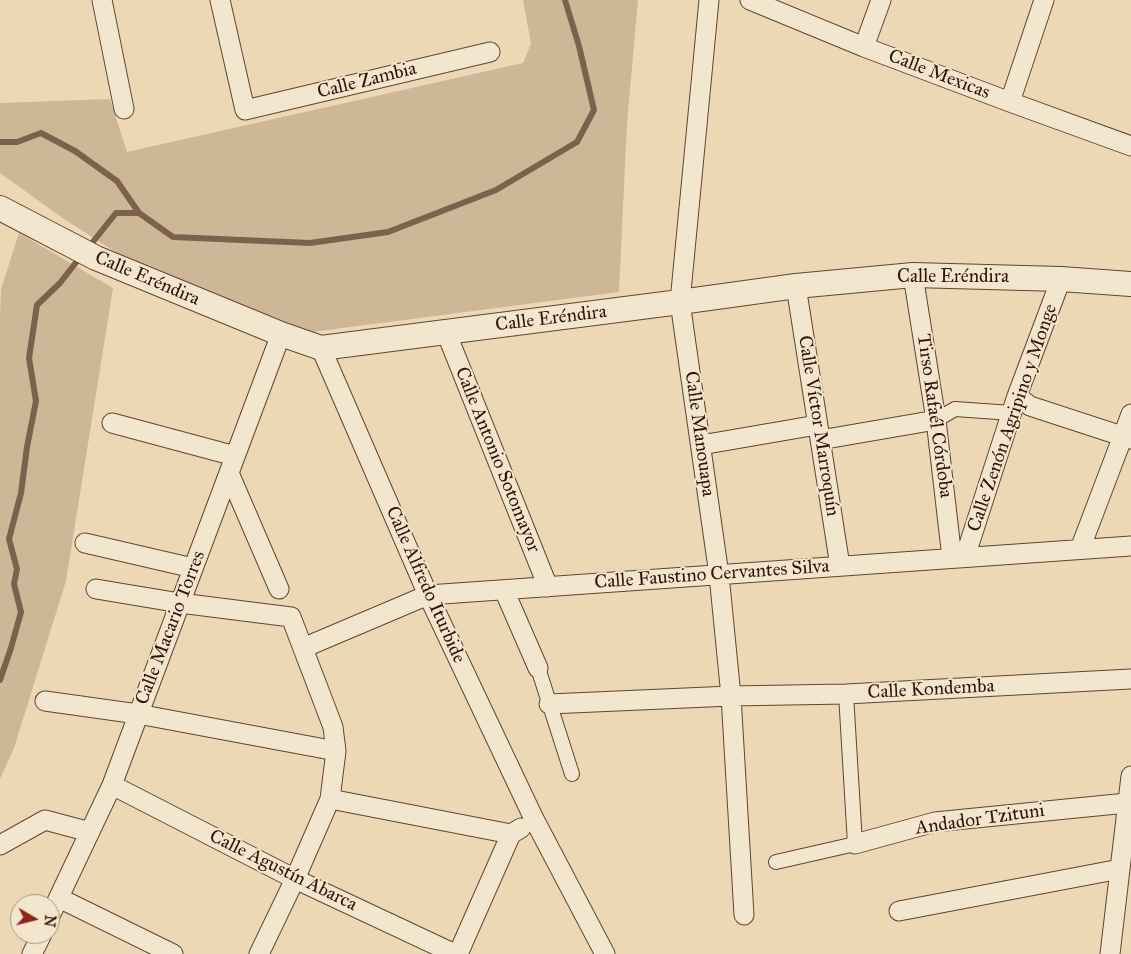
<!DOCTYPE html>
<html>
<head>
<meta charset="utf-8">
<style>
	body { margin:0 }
	#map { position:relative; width:1131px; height:954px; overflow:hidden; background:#ecd8b5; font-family:"IM FELL Great Primer",serif }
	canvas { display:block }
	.north { position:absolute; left:10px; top:894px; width:50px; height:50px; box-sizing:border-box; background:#f3e6cf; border:1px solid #a6927f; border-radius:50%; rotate:98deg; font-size:14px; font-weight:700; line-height:20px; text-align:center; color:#331307 }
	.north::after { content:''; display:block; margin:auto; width:18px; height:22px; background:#8f2418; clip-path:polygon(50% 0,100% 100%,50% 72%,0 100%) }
</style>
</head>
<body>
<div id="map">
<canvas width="1131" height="954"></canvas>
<div class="north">N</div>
</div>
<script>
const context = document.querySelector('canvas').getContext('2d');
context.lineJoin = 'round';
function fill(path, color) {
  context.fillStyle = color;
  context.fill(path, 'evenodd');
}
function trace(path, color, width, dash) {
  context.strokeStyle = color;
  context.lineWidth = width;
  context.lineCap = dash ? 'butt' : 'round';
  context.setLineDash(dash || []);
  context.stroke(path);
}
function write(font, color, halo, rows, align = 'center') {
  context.font = font + ' "IM FELL Great Primer",serif';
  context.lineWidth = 4;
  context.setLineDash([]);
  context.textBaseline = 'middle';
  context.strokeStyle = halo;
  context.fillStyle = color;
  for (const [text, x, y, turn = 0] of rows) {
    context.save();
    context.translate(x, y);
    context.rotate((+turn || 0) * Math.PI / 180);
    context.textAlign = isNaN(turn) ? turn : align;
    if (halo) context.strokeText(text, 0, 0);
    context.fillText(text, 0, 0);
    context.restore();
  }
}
fill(new Path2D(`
	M523 0H638L627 123 619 292 312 332 136 265 64 219 0 173V103L110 99 127 152 523 63 531 44Z
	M19 233 113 288 66 581 14 748 0 779V318L1 289Z`), '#cdb797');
trace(new Path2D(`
	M0 142H17L41 133 75 151 117 181 139 213 173 237 310 243 388 232 496 190 577 142 594 110 579 46 565 0
	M88 248 116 213H139
	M0 680 11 648 21 612 14 584 17 569 9 539 21 493 27 447 36 401 29 358 37 305 60 283 81 256`), '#7c614c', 6);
const pedestrian = new Path2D(`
	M936 420 955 409 1012 413
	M538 668 572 774
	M776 862 855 844 846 694`);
const minor = new Path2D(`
	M102 0 124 109
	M220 0 245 110 490 52
	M709 0 680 302 719 575 731 696 744 915
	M750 0 864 47 1010 102 1131 146
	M864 47 881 0
	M1010 102 1044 0
	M913 275 936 420 952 558
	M796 286 840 566
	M446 332 548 587
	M321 348 428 595 534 819 605 954
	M1017 396 1030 406 1131 439
	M112 423 235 456
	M820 440 936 420
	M701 445 817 425
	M229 473 279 589
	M85 543 193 568
	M1080 549 1123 436 1131 414
	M965 557 1017 396 1061 279
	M96 589 180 603 291 617 333 727 336 751 330 799 295 879 259 954
	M504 590 538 668
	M303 648 428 595 1131 546
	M45 701 138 714 336 751
	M549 704 731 696 846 694 1131 679
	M112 785 295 879 455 954
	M330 799 511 834
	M855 844 935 822 1127 803
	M0 845 45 820 90 832
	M59 898 173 954
	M899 911 1120 869
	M50 916 112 785 281 334
	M32 954 42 934
	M458 954 511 834 521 828
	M1110 954 1131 776`);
const tertiary = new Path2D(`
	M0 208 96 258 281 334 321 348 680 302 796 286 913 275 1061 279 1131 284`);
trace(pedestrian, '#614432', 16);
trace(minor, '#614432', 21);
trace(tertiary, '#614432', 26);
trace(pedestrian, '#f3e6cf', 14);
trace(minor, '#f3e6cf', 19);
trace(tertiary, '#f3e6cf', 24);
write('19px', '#331307', '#f3e6cf', [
	["Calle Mexicas",939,75,21],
	["Calle Zambia",367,81,-14],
	["Calle Eréndira",953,277],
	["Calle Eréndira",147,279,23],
	["Calle Eréndira",551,319,-7],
	["Tirso Rafaél Córdoba",934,416,82],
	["Calle Zenón Agripino y Monge",1013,418,-71],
	["Calle Víctor Marroquín",818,426,81],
	["Calle Manouapa",699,434,82],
	["Calle Antonio Sotomayor",497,460,68],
	["Calle Faustino Cervantes Silva",712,575,-4],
	["Calle Alfredo Iturbide",425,585,66],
	["Calle Macario Torres",171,628,-69],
	["Calle Kondemba",931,690,-3],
	["Andador Tzituni",980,820,-8],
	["Calle Agustín Abarca",283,871,26]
]);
</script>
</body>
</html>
